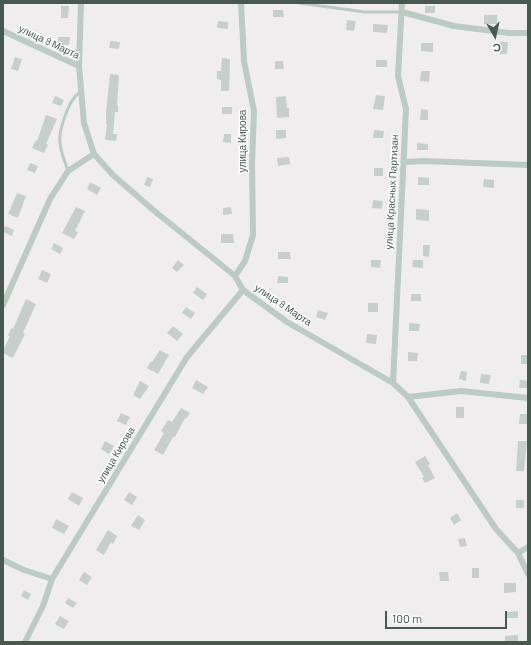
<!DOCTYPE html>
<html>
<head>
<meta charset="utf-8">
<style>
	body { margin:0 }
	#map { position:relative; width:531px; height:645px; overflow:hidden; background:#f0edef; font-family:Barlow,sans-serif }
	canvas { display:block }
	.frame { position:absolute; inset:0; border:4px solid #475951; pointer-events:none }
	.north { position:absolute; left:475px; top:16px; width:40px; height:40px; -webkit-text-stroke:3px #fff; paint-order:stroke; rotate:171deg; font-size:11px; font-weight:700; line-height:16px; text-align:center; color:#475951 }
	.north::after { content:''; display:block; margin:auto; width:14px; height:18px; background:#475951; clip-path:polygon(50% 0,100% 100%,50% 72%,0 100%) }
	.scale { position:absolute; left:385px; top:611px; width:122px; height:18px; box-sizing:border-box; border:2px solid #475951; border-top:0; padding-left:5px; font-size:12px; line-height:14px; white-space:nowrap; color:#475951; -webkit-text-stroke:3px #fff; paint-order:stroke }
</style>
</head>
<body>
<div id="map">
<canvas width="531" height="645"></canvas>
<div class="frame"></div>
<div class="north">С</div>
<div class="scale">100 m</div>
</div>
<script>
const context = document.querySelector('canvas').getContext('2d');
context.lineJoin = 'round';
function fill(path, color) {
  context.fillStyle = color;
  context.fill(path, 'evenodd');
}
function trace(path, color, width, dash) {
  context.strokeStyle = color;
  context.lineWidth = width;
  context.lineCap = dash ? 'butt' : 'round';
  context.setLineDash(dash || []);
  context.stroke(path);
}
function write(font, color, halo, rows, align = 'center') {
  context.font = font + ' Barlow,sans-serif';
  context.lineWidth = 3;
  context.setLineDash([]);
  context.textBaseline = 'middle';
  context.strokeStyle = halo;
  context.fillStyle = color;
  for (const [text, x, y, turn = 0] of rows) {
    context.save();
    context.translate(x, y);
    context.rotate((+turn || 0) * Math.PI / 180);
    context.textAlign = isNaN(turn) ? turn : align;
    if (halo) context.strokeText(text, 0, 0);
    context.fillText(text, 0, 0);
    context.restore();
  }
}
fill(new Path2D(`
	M61 6H69L68 18H61Z
	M425 6H435V13H425Z
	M273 10H283L284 17H273Z
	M484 15H497V24H484Z
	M347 20 356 21 354 31 346 30Z
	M218 21 228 22V29L217 28Z
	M373 24 388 25 387 33 373 32Z
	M58 37H70L69 45H58Z
	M110 41 120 42 119 49 109 48Z
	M500 42H508L507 54H500Z
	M421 43H433V52L421 51Z
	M15 57 22 59 18 71 11 69Z
	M222 58 230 59 229 91H221V80L217 79V71H221Z
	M376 60H387V67H376Z
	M275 61H283L284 69H275Z
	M421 71H430L429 82 420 81Z
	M110 74 119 75 117 105H118V112H115L113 134H117L116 141 105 140 107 124H106V111Z
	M376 95 385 96 383 110 373 109Z
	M55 96 64 100 61 106 52 103Z
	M286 96 287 108H289V117L277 118 276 97Z
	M222 107H232V114H222Z
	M421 109 428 110V120H420Z
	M46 115 57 119 46 144 48 145 44 153 32 148 36 140 37 141Z
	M276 130H286V138L276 139Z
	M374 130 384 131 383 138H373Z
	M224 134H231V143L223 142Z
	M417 143 428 144V150H417Z
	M289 157 290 164 278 166 277 158Z
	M30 163 38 166 35 173 27 170Z
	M374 168H383V176H374Z
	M147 177 153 179 150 187 144 185Z
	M418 177 429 178V185H418Z
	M484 179 494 180V188L483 187Z
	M90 182 101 188 97 195 87 189Z
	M17 193 26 196 18 218 8 214Z
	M373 200 383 201 382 209 372 208Z
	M76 207 85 211 75 231 78 232 74 239 62 233Z
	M231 207 232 214 223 215V208Z
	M416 209 429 210V221L416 220Z
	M5 226 14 230 12 236 3 232Z
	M221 234H233L234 243H221Z
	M54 243 63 248 60 254 51 249Z
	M423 245H430L429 257 423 256Z
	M278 252H290L291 259H278Z
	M178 260 184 265 177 272 172 268Z
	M371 260H381L380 268 371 267Z
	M413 260H423V268L412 267Z
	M42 270 51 274 47 283 38 279Z
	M278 276 288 277V283H277Z
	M197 287 207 294 203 300 193 293Z
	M411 294H421V301H411Z
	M26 299 36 304 23 333 25 334 13 358 3 353V351L10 336H8L11 328 13 329Z
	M368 303H378V312H368Z
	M186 307 195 313 191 319 182 313Z
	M318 310 328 313 325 320 316 317Z
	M409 323 420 324 419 331H409Z
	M173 326 183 334 177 341 167 333Z
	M367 334 377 335 376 344 366 343Z
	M160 350 169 355 158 374 147 368 151 361 152 362Z
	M408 352 418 353 417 361H408Z
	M521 355H528V364H521Z
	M461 371 467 372 466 381 459 379Z
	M481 374 491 375 489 384 480 383Z
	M196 380 208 387 203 394 192 388Z
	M520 380 528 381V388H519Z
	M140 381 149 386 140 399 133 395Z
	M456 407H464V418H456Z
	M181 408 190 413 186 419 185 418 175 437H173L163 455 154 450 164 433 161 431 168 420 172 422Z
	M121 413 130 417 126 425 117 421Z
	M520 414H528V424H519Z
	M105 441 114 446 109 454 101 449Z
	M518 441H527L524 471H516Z
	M425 456 430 464 428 465 435 478 425 483 422 478 424 477 415 462Z
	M72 492 83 498 79 506 68 499Z
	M129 492 137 497 132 505 124 500Z
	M516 500H524V508H516Z
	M457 513 461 520 454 525 450 518Z
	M138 515 145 520 139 530 131 526Z
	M56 519 69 526 64 534 52 528Z
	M108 530 117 536 113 544 111 542 104 555 96 550Z
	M465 538 467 546 460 547 458 539Z
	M472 568H479V578H472Z
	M84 572 92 577 87 585 79 580Z
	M439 572H448L449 581H440Z
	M504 583H516V592L504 593Z
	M24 590 31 594 28 600 21 596Z
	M68 598 77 603 73 608 65 603Z
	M518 611V618H507V612Z
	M60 616 69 621 64 629 55 624Z
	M518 635V642H505V636Z`), '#c7cfcd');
trace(new Path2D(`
	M299 3 365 12H401
	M68 171C65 162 61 153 60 143 58 132 69 97 81 92`), '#bccbc4', 3);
trace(new Path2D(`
	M402 12 454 26 509 33H528
	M3 31 79 66 84 123 94 154 113 175 152 209 235 276 243 290 287 322 393 383 408 397 496 529 518 553 528 574
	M79 66 81 3
	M404 162 424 161 528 165
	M235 276 245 261 253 235 252 164 254 111 244 61 241 3
	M3 305 50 199 68 171 94 154
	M393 383 406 109 398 76 402 3
	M408 397 461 391 528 398
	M518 553 528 547
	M3 560 24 570 52 579
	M25 642 43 606 52 579 187 357 243 290`), '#bccbc4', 6);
write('10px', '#475951', '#fff', [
	["улица 8 Марта",49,42,25],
	["улица Кирова",243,141,-90],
	["улица Красных Партизан",392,192,-87],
	["улица 8 Марта",283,305,34],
	["улица Кирова",116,455,-59]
]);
</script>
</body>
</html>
